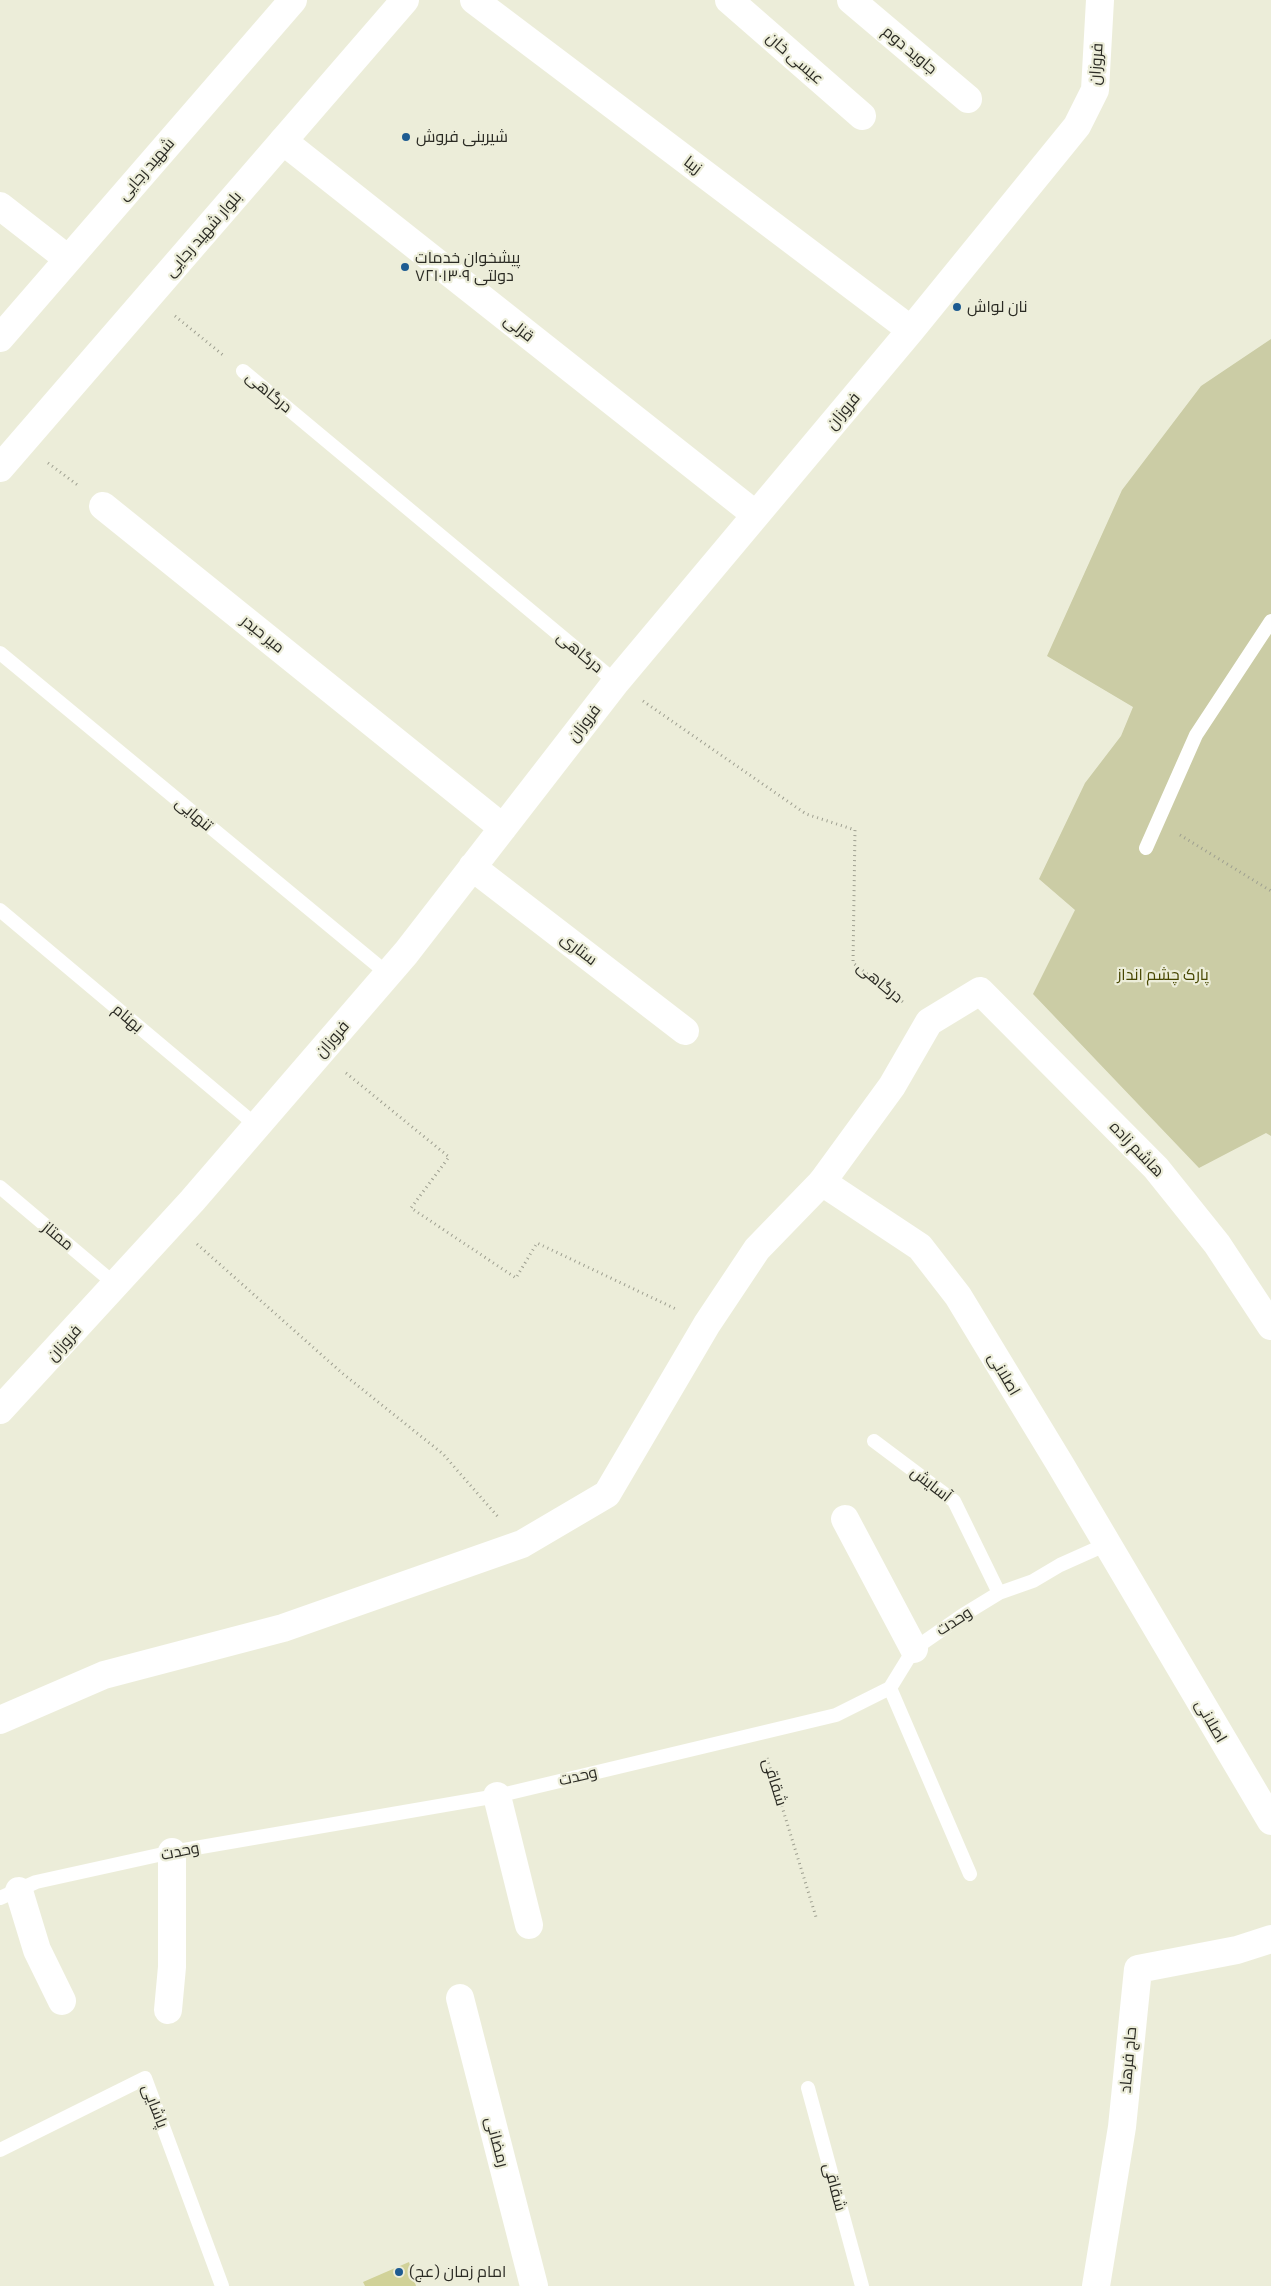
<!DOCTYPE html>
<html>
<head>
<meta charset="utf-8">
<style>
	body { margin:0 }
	canvas { display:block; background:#ecedd9 }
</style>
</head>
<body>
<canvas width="1271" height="2286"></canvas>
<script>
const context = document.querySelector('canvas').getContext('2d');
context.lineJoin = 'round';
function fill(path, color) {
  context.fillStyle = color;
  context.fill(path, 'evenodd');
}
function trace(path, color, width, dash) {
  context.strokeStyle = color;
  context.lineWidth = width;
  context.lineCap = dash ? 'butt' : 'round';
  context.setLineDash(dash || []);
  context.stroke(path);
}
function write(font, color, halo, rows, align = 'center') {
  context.font = font + ' "Exo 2",Cairo,sans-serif';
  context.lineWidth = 4.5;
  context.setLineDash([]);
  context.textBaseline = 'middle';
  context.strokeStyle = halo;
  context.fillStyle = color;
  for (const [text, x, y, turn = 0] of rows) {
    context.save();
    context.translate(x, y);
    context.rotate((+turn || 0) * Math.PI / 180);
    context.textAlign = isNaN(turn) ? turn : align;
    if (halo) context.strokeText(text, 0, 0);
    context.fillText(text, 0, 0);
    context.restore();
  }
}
fill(new Path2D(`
	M1271 339V1136L1266 1133 1199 1168 1033 994 1075 910 1039 879 1085 783 1121 736 1133 707 1047 656 1122 490 1201 386Z`), '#cbcca5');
fill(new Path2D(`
	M409 2262 416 2286H365L363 2282Z`), '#d1d299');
trace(new Path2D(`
	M175 316 223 355
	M48 463 79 486
	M643 701 806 814 855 830 853 963 903 1002
	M1180 835 1271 891
	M346 1073 449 1157 411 1208 516 1278 537 1243 678 1310
	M197 1244 342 1373 443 1454 499 1518
	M767 1758 816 1917`), '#9e9f90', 3, [1, 4]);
trace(new Path2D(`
	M243 371 616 682
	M0 653 388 974
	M1146 848 1196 735 1271 621
	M0 910 257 1126
	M0 1187 116 1285
	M874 1441 954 1501 999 1593
	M890 1688 970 1874
	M0 1898 36 1882 172 1852 497 1796 836 1715 890 1688 914 1649 963 1615 999 1593 1033 1581 1060 1565 1107 1544
	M808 2088 862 2286
	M0 2150 145 2078 222 2286`), '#fff', 14);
trace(new Path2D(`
	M474 0 911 330
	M729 0 862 116
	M851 0 968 99
	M283 141 756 515
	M0 206 68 259
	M103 506 503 828
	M472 867 685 1031
	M0 1410 192 1201 406 953 616 682 911 330 1077 126 1095 90 1100 0
	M845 1519 914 1649
	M0 1720 104 1675 283 1628 522 1544 607 1494 707 1324 757 1249 822 1182
	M497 1796 529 1925
	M19 1891 37 1950 62 2001
	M460 1998 534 2286
	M168 2010 172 1967V1852
	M1096 2286 1122 2127 1138 1969 1237 1950 1271 1939`), '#fff', 28);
trace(new Path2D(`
	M1271 1326 1217 1244 1156 1168 980 991 929 1022 892 1086 822 1182 920 1247 958 1296 1060 1464 1271 1821`), '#fff', 28);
trace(new Path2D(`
	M0 338 293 0
	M0 468 405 0`), '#fff', 28);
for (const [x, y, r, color] of [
	[406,137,5,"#1d5b91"],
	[405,267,5,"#1d5b91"],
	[957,307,5,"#1d5b91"],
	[399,2272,5,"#1d5b91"]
]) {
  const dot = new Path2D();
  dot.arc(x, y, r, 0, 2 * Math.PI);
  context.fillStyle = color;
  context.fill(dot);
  trace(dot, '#ecedd9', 2);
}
write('16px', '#2b2b24', '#ecedd9', [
	["جاوید دوم",910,50,40],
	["عیسی خان",795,58,41],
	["فروزان",1096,64,-86],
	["زیبا",693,165,37],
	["شهید رجایی",146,169,-49],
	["بلوار شهید رجایی",203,234,-49],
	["قزلی",519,328,38],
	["درگاهی",269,392,40],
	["فروزان",843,411,-50],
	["میر حیدر",263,634,39],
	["درگاهی",580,652,40],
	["فروزان",584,723,-52],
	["تنهایی",194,814,40],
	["ستاری",579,949,38],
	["درگاهی",880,982,40],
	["بهنام",128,1018,40],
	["فروزان",332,1039,-49],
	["هاشم زاده",1137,1149,46],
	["ممتاز",58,1236,40],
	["فروزان",64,1343,-48],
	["اصلانی",1004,1374,59],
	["آسایش",931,1484,38],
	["وحدت",954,1621,-33],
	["اصلانی",1211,1721,60],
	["وحدت",578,1776,-13],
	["شقاقی",775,1782,73],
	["وحدت",180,1851,-11],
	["حاج فرهاد",1128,2060,-85],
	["پاشایی",155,2106,69],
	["رمضانی",497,2142,75],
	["شقاقی",835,2187,75]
]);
write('16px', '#2b2b24', '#ecedd9', [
	["شیرینی فروش",416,137],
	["پیشخوان خدمات",415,258],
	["دولتی ۷۲۱۰۱۳۰۹",415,276],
	["نان لواش",967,307],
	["امام زمان (عج)",409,2272]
], 'left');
write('16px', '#474600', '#ecedd9', [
	["پارک چشم انداز",1163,975]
]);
</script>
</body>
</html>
